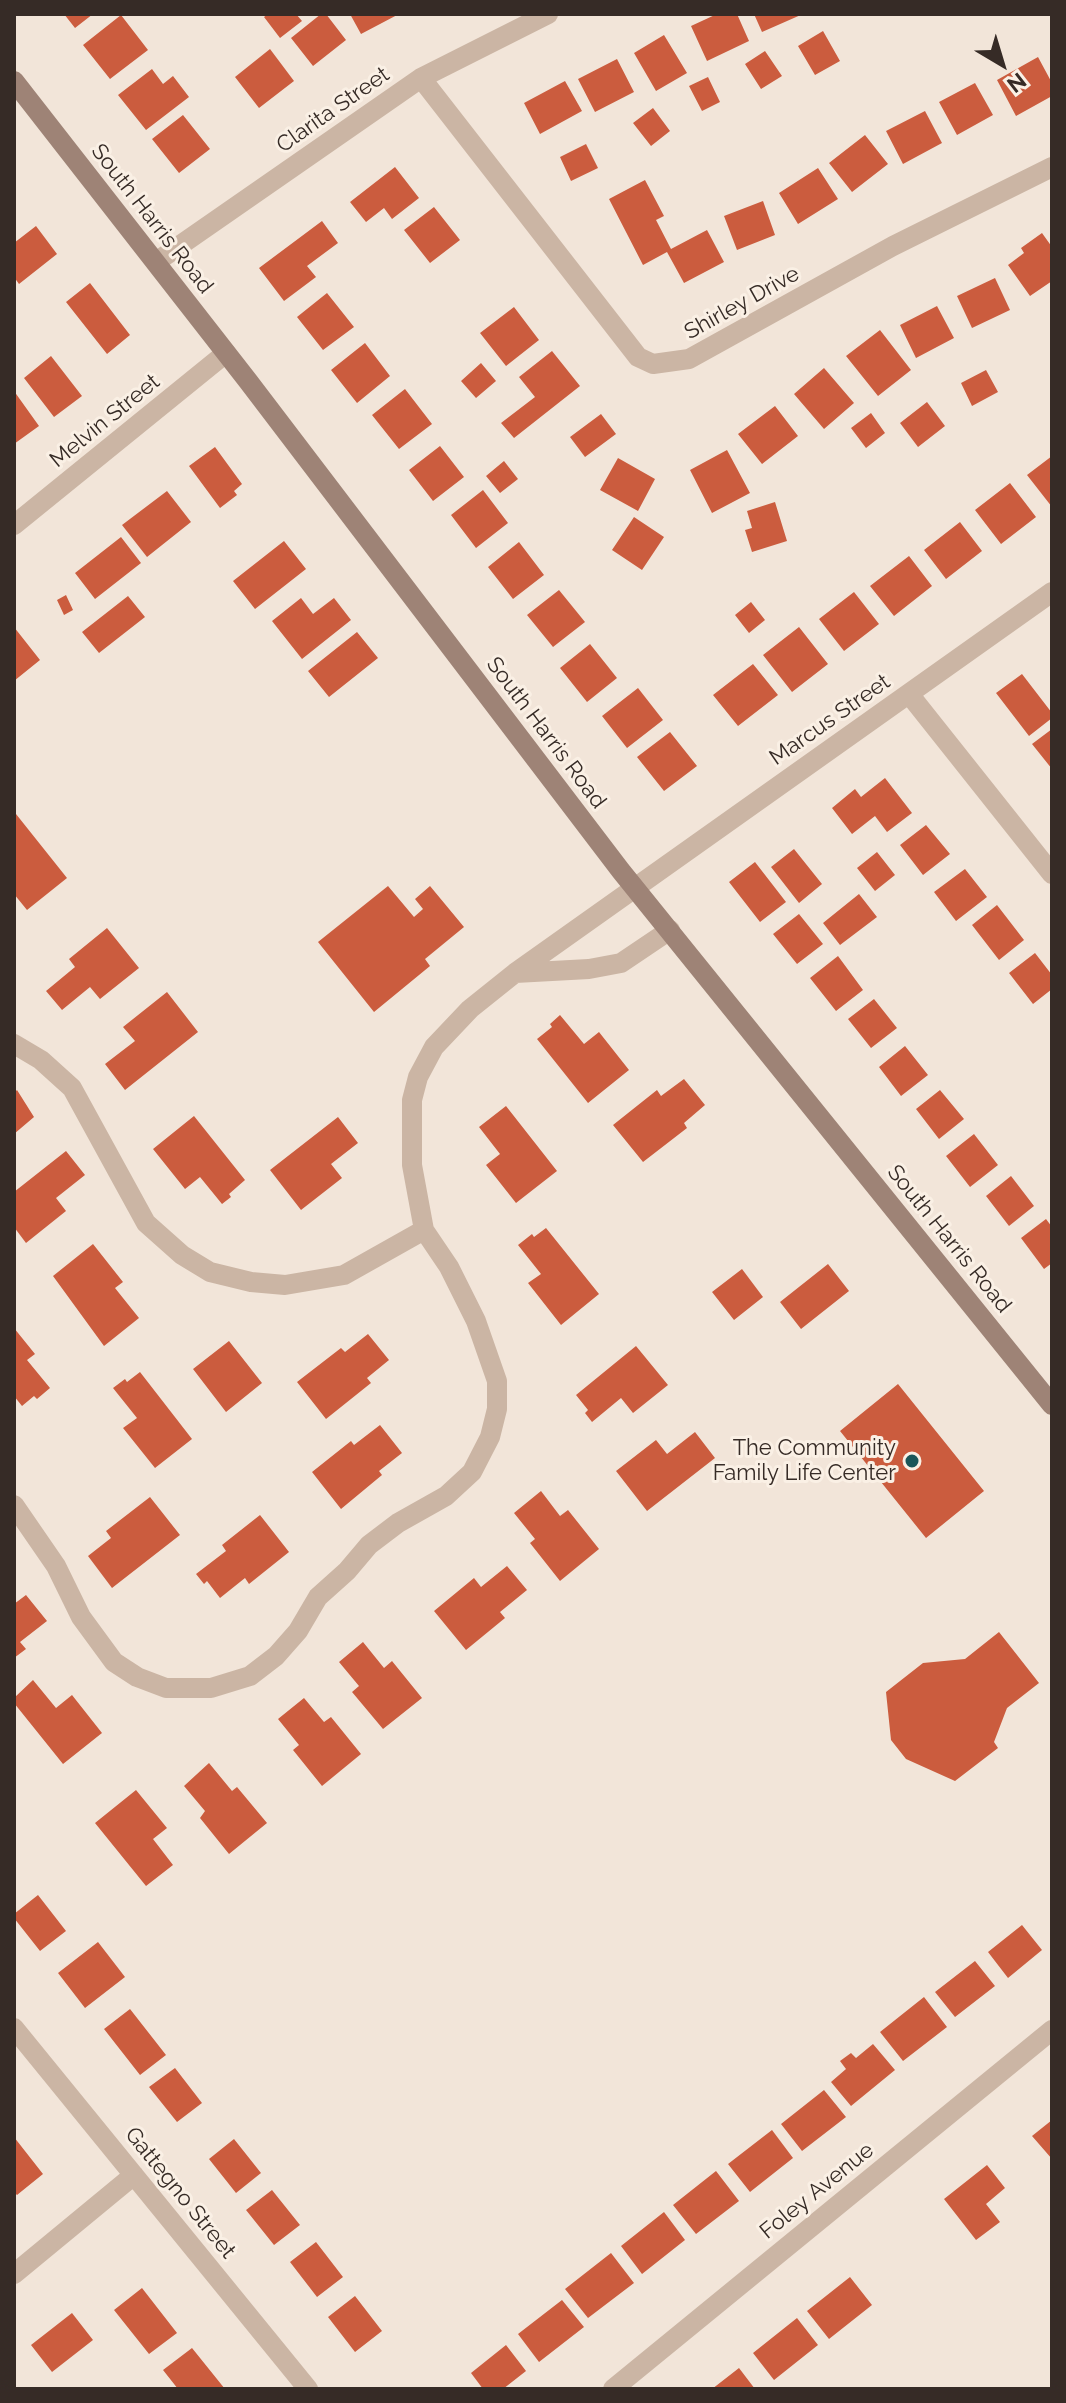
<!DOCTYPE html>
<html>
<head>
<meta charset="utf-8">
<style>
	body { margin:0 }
	#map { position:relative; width:1066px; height:2403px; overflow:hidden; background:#f2e5d9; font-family:Raleway,sans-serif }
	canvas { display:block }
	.frame { position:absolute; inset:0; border:16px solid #362b26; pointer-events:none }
	.north { position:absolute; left:962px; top:24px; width:80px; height:80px; -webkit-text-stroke:6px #faf0e5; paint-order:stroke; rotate:142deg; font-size:22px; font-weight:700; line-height:32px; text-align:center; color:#362b26 }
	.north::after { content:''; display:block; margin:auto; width:28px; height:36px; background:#362b26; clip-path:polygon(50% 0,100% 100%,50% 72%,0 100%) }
</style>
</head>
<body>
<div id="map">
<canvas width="1066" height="2403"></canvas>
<div class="frame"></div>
<div class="north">N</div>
</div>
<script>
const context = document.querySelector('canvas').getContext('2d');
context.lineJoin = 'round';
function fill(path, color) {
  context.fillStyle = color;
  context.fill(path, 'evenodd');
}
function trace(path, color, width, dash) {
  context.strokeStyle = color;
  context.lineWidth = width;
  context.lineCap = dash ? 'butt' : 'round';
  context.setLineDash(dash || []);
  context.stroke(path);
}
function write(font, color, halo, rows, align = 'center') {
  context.font = font + ' Raleway,sans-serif';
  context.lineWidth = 6;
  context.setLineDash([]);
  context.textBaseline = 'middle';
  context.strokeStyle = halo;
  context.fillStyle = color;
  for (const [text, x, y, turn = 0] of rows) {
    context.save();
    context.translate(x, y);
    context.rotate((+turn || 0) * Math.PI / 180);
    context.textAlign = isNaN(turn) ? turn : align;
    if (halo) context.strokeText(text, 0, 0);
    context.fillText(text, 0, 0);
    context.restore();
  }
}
fill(new Path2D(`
	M64 14H93L75 28Z
	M268 14H296L302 21 280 38 264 17Z
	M321 14H326L346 40 313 66 291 38Z
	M350 14H399L361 34Z
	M717 14H737L749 41 707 61 691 26Z
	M754 14H803L762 32Z
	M121 15 148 50 110 79 83 45Z
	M823 31 840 61 815 75 798 46Z
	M664 35 687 73 656 91 634 53Z
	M270 49 294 81 259 108 235 77Z
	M765 51 782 76 761 89 745 64Z
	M1038 57 1052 83V96L1016 116 997 80Z
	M617 59 634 92 595 112 578 79Z
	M152 69 163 84 173 76 189 97 146 130 118 95Z
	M708 77 720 102 702 111 689 86Z
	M565 81 582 111 540 134 524 103Z
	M975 83 993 115 957 135 939 102Z
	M653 108 670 131 651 146 633 123Z
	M925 111 942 143 903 164 886 131Z
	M183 115 210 149 179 173 152 139Z
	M865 135 888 164 852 192 829 163Z
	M586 144 598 168 571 181 560 157Z
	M395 167 419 198 392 219 384 208 366 222 350 202Z
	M818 168 838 199 798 224 779 193Z
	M645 180 664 216 656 220 671 249 707 230 724 262 684 283 667 252 643 265 609 199Z
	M763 201 775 235 737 250 724 216Z
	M434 207 460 240 430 263 404 230Z
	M322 221 338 243 307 266 316 277 284 301 259 268Z
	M36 226 57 254 19 284 14 277V243Z
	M1042 233 1052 247V281L1030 296 1008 265 1024 253 1021 248Z
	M995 278 1010 310 972 328 957 296Z
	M90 283 130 335 107 354 66 302Z
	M327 293 354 327 323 350 297 317Z
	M937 306 954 338 916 358 900 325Z
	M514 307 539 340 506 366 480 333Z
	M880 330 911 370 878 396 846 356Z
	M365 343 390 376 357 403 331 370Z
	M552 351 580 386 514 438 501 423 535 397 519 377Z
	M51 356 82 396 54 417 24 378Z
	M481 363 496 381 476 398 461 381Z
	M824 368 854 403 824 429 794 394Z
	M986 370 998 392 972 406 961 383Z
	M405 389 432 424 399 449 372 415Z
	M14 391 39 426 14 444Z
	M927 402 945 426 918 447 900 423Z
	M775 406 798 436 762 464 738 434Z
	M871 413 885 433 866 448 851 428Z
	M601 414 616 434 585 457 570 437Z
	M440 446 464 477 433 501 409 470Z
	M215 447 242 484 234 491 237 495 220 508 189 466Z
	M727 450 750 493 712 513 690 470Z
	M1052 456V507L1027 475Z
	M618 458 655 479 638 511 600 490Z
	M504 461 518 479 500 493 486 476Z
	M1010 483 1036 517 1001 544 975 510Z
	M483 490 508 523 476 548 451 515Z
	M167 491 191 522 147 557 122 525Z
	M775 502 787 541 752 552 745 530 752 528 747 511Z
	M634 517 664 537 642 570 612 550Z
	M960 522 982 551 946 579 924 550Z
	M121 537 141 563 95 599 75 573Z
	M284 541 306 569 255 609 233 581Z
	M519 542 544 575 513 599 488 567Z
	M909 556 932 586 894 616 870 586Z
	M559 590 585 622 553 647 527 615Z
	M854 592 879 624 844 651 819 619Z
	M66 595 73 610 64 615 57 600Z
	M128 596 145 617 99 653 82 632Z
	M301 598 313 614 334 598 351 620 302 659 272 621Z
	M751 602 765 620 749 633 735 615Z
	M14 627 40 660 14 681Z
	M799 627 828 664 792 692 763 655Z
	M357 632 378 658 329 697 308 671Z
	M590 644 617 678 587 702 560 668Z
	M753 664 778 695 738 726 713 695Z
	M1022 674 1052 713V718L1029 736 996 693Z
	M638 688 663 720 627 748 602 716Z
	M1052 729V769L1032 744Z
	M670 732 697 766 664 791 637 757Z
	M885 778 912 813 887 832 875 816 852 834 832 808 855 789 861 797Z
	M16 814 67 878 27 910 14 894Z
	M926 825 950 854 923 875 900 845Z
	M794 849 822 884 799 903 771 867Z
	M877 852 895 875 875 891 857 868Z
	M755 862 786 902 760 922 729 882Z
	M965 869 987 897 956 921 934 892Z
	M388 886 414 917 423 909 415 899 430 886 464 927 425 959 430 966 374 1012 318 942Z
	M859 894 877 917 840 945 823 923Z
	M997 905 1024 940 999 960 972 925Z
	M799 914 823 944 797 964 773 934Z
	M107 928 139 968 100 999 90 987 62 1010 46 991 75 967 69 959Z
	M1035 953 1052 975V989L1033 1004 1009 973Z
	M838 956 863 990 836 1011 810 978Z
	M167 992 198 1032 125 1090 105 1064 135 1041 123 1027Z
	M874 999 897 1028 871 1048 848 1019Z
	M560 1015 584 1044 599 1032 629 1070 588 1103 537 1039 552 1027 550 1024Z
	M905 1046 928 1075 901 1096 879 1067Z
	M684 1079 705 1105 684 1123 687 1128 643 1162 613 1125 657 1090 661 1096Z
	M17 1090 34 1117 14 1134V1093Z
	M940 1090 964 1119 939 1139 916 1109Z
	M506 1106 557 1171 516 1203 486 1165 500 1154 479 1127Z
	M194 1116 245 1180 229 1194 231 1197 222 1204 200 1177 185 1189 153 1149Z
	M338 1117 358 1143 331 1164 342 1178 301 1210 270 1170Z
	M974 1134 998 1165 970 1187 946 1156Z
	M66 1151 85 1175 56 1198 66 1211 26 1243 14 1227V1192Z
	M1011 1176 1034 1206 1009 1226 986 1196Z
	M1046 1219 1052 1227V1263L1044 1269 1021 1238Z
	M546 1228 599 1294 561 1325 528 1283 541 1274 518 1245 532 1234 534 1237Z
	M93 1244 123 1282 115 1288 139 1318 104 1346 53 1276Z
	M828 1264 849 1291 801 1329 780 1302Z
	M742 1269 763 1297 734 1320 712 1292Z
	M14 1328 35 1354 27 1360 50 1388 37 1399 34 1396 22 1406 14 1396Z
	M368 1334 389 1360 367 1378 371 1383 326 1419 297 1382 341 1348 345 1352Z
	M229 1341 262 1383 226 1412 193 1369Z
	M636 1346 668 1385 633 1413 621 1398 592 1422 585 1413 588 1410 576 1395Z
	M140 1372 192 1439 155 1468 123 1428 137 1418 113 1388 125 1379 127 1382Z
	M898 1384 984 1491 926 1538 840 1431Z
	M380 1425 402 1453 379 1471 382 1475 341 1509 312 1472 351 1441 354 1445Z
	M695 1432 715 1458 647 1511 616 1471 656 1440 667 1454Z
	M541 1491 560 1516 568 1510 599 1549 560 1581 530 1543 535 1539 514 1513Z
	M150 1497 180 1535 112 1588 88 1556 111 1538 106 1531Z
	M260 1515 289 1552 249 1584 245 1578 220 1598 207 1581 204 1584 196 1574 226 1551 222 1545Z
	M507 1566 527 1590 500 1612 505 1618 466 1650 434 1611 474 1578 481 1587Z
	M26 1595 47 1621 20 1642 26 1649 14 1658V1604Z
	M999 1632 1039 1683 1007 1708 994 1742 998 1748 955 1781 906 1759 891 1740 886 1692 923 1663 965 1659Z
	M363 1642 384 1668 392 1661 422 1698 383 1729 352 1692 359 1686 339 1662Z
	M33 1680 56 1708 72 1695 102 1733 63 1764 14 1703V1698Z
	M304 1698 324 1722 331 1717 361 1754 322 1786 293 1750 299 1745 278 1719Z
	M209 1763 232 1791 237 1787 267 1823 229 1854 200 1818 205 1811 184 1786Z
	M136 1790 167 1828 153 1839 173 1865 146 1886 95 1823Z
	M38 1895 66 1931 40 1951 14 1918V1914Z
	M1022 1925 1042 1950 1008 1978 988 1952Z
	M98 1942 125 1977 85 2008 58 1973Z
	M975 1961 995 1986 955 2017 935 1992Z
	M924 1997 947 2027 903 2061 880 2032Z
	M130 2009 166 2055 140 2075 104 2029Z
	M873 2044 895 2070 851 2106 831 2082 846 2069 840 2061 851 2053 856 2058Z
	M175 2068 202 2103 177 2122 149 2087Z
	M824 2090 846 2117 802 2151 781 2124Z
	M1052 2120V2159L1032 2136Z
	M772 2130 793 2158 750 2192 728 2164Z
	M14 2137 43 2174 17 2195 14 2192Z
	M234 2139 261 2173 236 2193 209 2159Z
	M987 2165 1005 2188 986 2204 1000 2222 976 2240 944 2199Z
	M716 2171 739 2201 696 2234 673 2205Z
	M272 2190 300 2225 274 2245 246 2210Z
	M664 2212 685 2240 642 2274 621 2246Z
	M316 2242 343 2277 317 2297 290 2262Z
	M611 2253 634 2283 588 2318 565 2289Z
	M850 2277 872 2305 829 2339 807 2311Z
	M142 2288 177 2333 149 2354 114 2310Z
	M355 2296 382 2331 355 2352 328 2317Z
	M562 2300 584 2327 539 2362 518 2334Z
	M72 2313 93 2340 52 2372 31 2345Z
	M797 2318 818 2345 774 2380 753 2353Z
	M506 2345 526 2371 503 2389H483L471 2373Z
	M192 2348 225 2389H178L163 2370Z
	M739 2368 755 2389H712Z`), '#cb5c3e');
trace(new Path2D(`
	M421 78 638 357 653 364 689 359 893 246 1052 167
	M156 262 421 78 548 14
	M14 525 226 353
	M909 694 1052 874
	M515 973 589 969 621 963 670 930
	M14 1044 41 1060 72 1088 146 1223 182 1255 210 1272 251 1282 285 1285 344 1275 424 1230
	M14 1505 56 1566 81 1617 114 1662 137 1677 166 1688H211L250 1676 276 1656 298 1631 318 1597 347 1571 369 1545 398 1523 446 1496 472 1472 490 1437 497 1409V1381L476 1321 449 1267 424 1230 412 1165V1100L418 1077 434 1047 470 1009 515 973 1052 592
	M14 2028 308 2389
	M14 2274 134 2175
	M613 2389 1052 2030`), '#cbb5a4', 20);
trace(new Path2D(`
	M14 81 248 381 621 871 1052 1405`), '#9e8376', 20);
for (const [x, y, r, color] of [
	[912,1461,8,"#1a5659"]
]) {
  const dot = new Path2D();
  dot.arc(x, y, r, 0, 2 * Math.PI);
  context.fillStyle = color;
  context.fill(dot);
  trace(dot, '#faf0e5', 3);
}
write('22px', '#362b26', '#faf0e5', [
	["Clarita Street",333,110,-35],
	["South Harris Road",152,219,52],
	["Shirley Drive",742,303,-29],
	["Melvin Street",105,421,-39],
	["Marcus Street",830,720,-35],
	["South Harris Road",546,733,53],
	["South Harris Road",949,1239,51],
	["Foley Avenue",817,2191,-39],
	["Gattegno Street",180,2193,51]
]);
write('22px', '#362b26', '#faf0e5', [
	["The Community",896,1448],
	["Family Life Center",896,1473]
], 'right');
</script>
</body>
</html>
